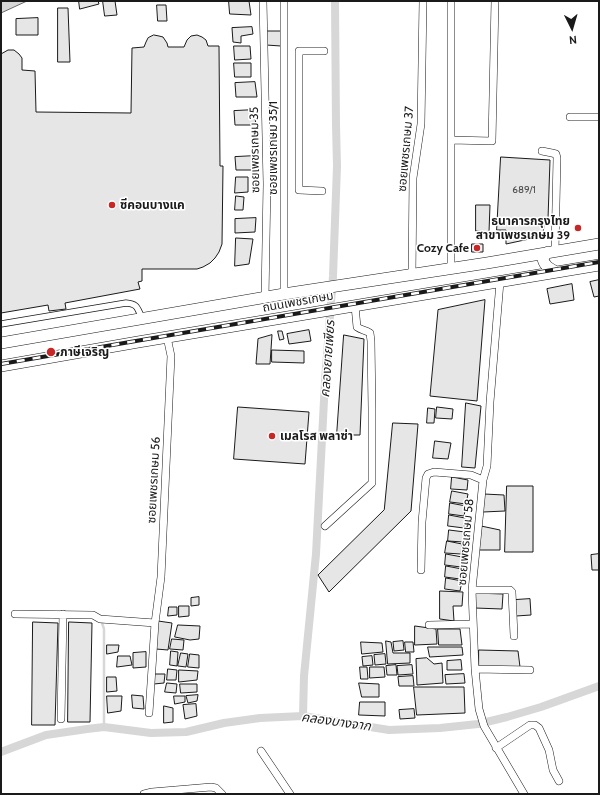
<!DOCTYPE html>
<html>
<head>
<meta charset="utf-8">
<style>
	body { margin:0 }
	#map { position:relative; width:600px; height:795px; overflow:hidden; background:#fff; font-family:Cabin,sans-serif }
	canvas { display:block }
	.frame { position:absolute; inset:0; border:2px solid #1a1a1a; pointer-events:none }
	.north { position:absolute; left:552px; top:8px; width:40px; height:40px; -webkit-text-stroke:3px #fff; paint-order:stroke; rotate:175deg; font-size:11px; font-weight:700; line-height:16px; text-align:center; color:#1a1a1a }
	.north::after { content:''; display:block; margin:auto; width:14px; height:18px; background:#1a1a1a; clip-path:polygon(50% 0,100% 100%,50% 72%,0 100%) }
</style>
</head>
<body>
<div id="map">
<canvas width="600" height="795"></canvas>
<div class="frame"></div>
<div class="north">N</div>
</div>
<script>
const context = document.querySelector('canvas').getContext('2d');
context.lineJoin = 'round';
function fill(path, color) {
  context.fillStyle = color;
  context.fill(path, 'evenodd');
}
function trace(path, color, width, dash) {
  context.strokeStyle = color;
  context.lineWidth = width;
  context.lineCap = dash ? 'butt' : 'round';
  context.setLineDash(dash || []);
  context.stroke(path);
}
function write(font, color, halo, rows, align = 'center') {
  context.font = font + ' Cabin,"Noto Sans Thai",sans-serif';
  context.lineWidth = 3;
  context.setLineDash([]);
  context.textBaseline = 'middle';
  context.strokeStyle = halo;
  context.fillStyle = color;
  for (const [text, x, y, turn = 0] of rows) {
    context.save();
    context.translate(x, y);
    context.rotate((+turn || 0) * Math.PI / 180);
    context.textAlign = isNaN(turn) ? turn : align;
    if (halo) context.strokeText(text, 0, 0);
    context.fillText(text, 0, 0);
    context.restore();
  }
}
const water = new Path2D(`
	M1 1H27L1 13Z`);
fill(water, '#d7d7d7');
trace(water, '#6a6a6a', 1);
trace(new Path2D(`
	M101 620 104 629V727`), '#d7d7d7', 2.5);
trace(new Path2D(`
	M303 716 304 676 316 554 325 381 333 276 337 166 336 125 335 1
	M1 752 46 735 87 729 104 727 151 733 186 732 224 723 260 718 303 716 389 730 440 728 478 724 507 717 541 707 599 686`), '#d7d7d7', 8);
const building = new Path2D(`
	M79 1H98L99 4 80 9Z
	M103 1H115L117 15 105 16Z
	M229 1H249L251 15 230 14Z
	M157 5H166L167 21H158Z
	M58 8H68L70 62H58Z
	M38 18V35H16V19Z
	M252 27 253 34 241 36V43L233 42 232 28Z
	M266 31H281V46L266 45Z
	M154 35 159 36 163 37 167 43 168 47H184L187 40 191 36 197 35 202 37 206 40 208 46H219L220 166H223L222 244 219 252 215 258 210 263 203 267 197 269H142V281L138 282 140 289 65 303 66 309 49 311 48 305 1 313V54L8 50H14L19 54 22 58V70L35 71 36 112 131 113 132 48 144 47 146 42 148 38Z
	M234 46H250L251 59 235 60Z
	M234 63H251V77H235Z
	M255 82 257 97H236L235 83Z
	M254 110 256 125H235L234 111Z
	M255 156V170H236L235 157Z
	M501 157 550 160 548 219 544 224 543 236 506 244V230H497Z
	M236 177H248V192L235 193Z
	M236 196 244 197 243 210H235Z
	M476 205H490L489 232 476 231Z
	M256 218 255 232 235 233V219Z
	M236 238 253 239 249 264 235 266Z
	M472 244H483V252H472Z
	M599 280V296L594 297 590 282Z
	M572 284 574 300 550 304 547 289Z
	M485 300 477 401 430 396 438 310Z
	M309 330 311 341 289 344 287 334Z
	M278 331H282L284 339 280 340Z
	M272 335 270 364H256L258 339Z
	M344 335 364 339 360 435H337Z
	M272 350 304 351V363L272 362Z
	M466 403 481 406 475 468 462 467Z
	M238 407 309 412 305 464 234 459Z
	M437 407 453 409 452 419 436 418Z
	M428 408 435 409 434 423H427Z
	M393 423 418 424 411 511 329 592 318 575 384 510Z
	M435 441 451 443 448 459 433 458Z
	M452 477 468 480 467 490 451 489Z
	M507 486H533V552H505Z
	M452 491 468 494 466 504 450 502Z
	M484 494 504 495 505 511 483 512Z
	M450 503 466 506 464 516 449 514Z
	M449 515 465 518 464 528 448 526Z
	M481 526 500 530V550H476Z
	M449 530 465 532 463 542 448 541Z
	M447 541 462 544 461 554 445 553Z
	M446 554 462 557 461 567 445 565Z
	M599 554V570H592L591 555Z
	M446 566 462 569 460 579 445 577Z
	M446 578 462 581 460 591 445 589Z
	M440 591 463 592 462 606H453L454 621 440 619Z
	M474 593 503 594 502 609 475 608Z
	M199 597V605L191 606V598Z
	M530 599 531 615 516 616 515 600Z
	M179 606H189V616L179 617Z
	M169 607H177V615L168 616Z
	M158 621 172 623 168 650 156 649Z
	M33 622 58 623 55 725H32Z
	M69 622 92 623 90 722H68Z
	M178 625 200 626 199 639 190 640 175 637Z
	M415 626 436 629 437 644 415 645Z
	M438 629H460L462 645H439Z
	M172 639 184 640 183 650 170 649Z
	M386 641 391 642 393 653H410V663L388 664Z
	M403 641 404 650 394 651 393 642Z
	M361 642 382 643 383 652 362 654Z
	M405 642H413L414 652H406Z
	M107 645H119L118 652 107 654Z
	M428 647H462L463 655 430 657Z
	M479 650 518 651 520 667H479Z
	M171 651 178 652 177 666 170 665Z
	M146 652V667L133 668V653Z
	M181 653 188 654 186 667 178 666Z
	M190 654 199 655V668L188 667Z
	M385 654 386 664 375 665 374 655Z
	M118 656H130L132 665 117 667Z
	M372 656 373 665 363 666 362 657Z
	M427 658 434 664 442 663 443 683 417 685 416 659Z
	M461 660 462 670H447V661Z
	M396 665 397 675H387L386 666Z
	M412 665 413 674 398 675 397 666Z
	M360 667H367L368 679H361Z
	M370 667H384L385 677 370 678Z
	M168 669 177 670 176 680H167Z
	M179 670 198 671 197 680 179 682Z
	M155 674H165L164 683 154 684Z
	M464 674 465 683 446 684 445 675Z
	M413 676 414 686H399L398 677Z
	M107 677H116L117 691 107 692Z
	M167 683 177 684 176 693 165 692Z
	M359 683 379 684V697H362Z
	M180 684H197V692L181 693Z
	M414 687H464L465 713 417 715Z
	M132 695 143 696 144 709 133 708Z
	M198 695 197 701 188 703 186 696Z
	M107 696H122L121 711 108 713Z
	M174 696H185V702L175 704Z
	M360 702H385V716L359 715Z
	M196 704 197 716 185 719 183 705Z
	M164 706 173 708V722L164 723Z
	M414 709 415 718 400 719 399 710Z`);
fill(building, '#e6e6e6');
trace(building, '#1a1a1a', 1);
const pedestrian = new Path2D(`
	M1 324 126 303C138 304 137 308 142 318`);
const minor = new Path2D(`
	M263 1 267 184 265 298
	M451 1V268
	M570 117H599
	M451 140 492 141 495 1
	M542 151 552 153 556 154 557 158 555 251
	M322 191 299 190V51H324
	M412 275 413 178 421 124 423 1
	M500 282 490 402 487 466 483 480 472 590 475 669 479 709 484 726 524 794
	M284 294V1
	M325 526 372 483V409L371 341 370 333C365 330 361 330 357 327L355 306
	M421 570 422 522 426 478 428 474 434 472 471 475 483 480
	M472 590H510L512 592 514 636
	M15 614 93 615 100 619 155 623
	M429 625 473 624
	M475 669 530 670
	M149 713 155 623 161 577 171 356 167 337
	M61 719 63 614
	M496 748 530 725H535L539 728 549 750 553 770 559 781
	M261 751 290 794
	M144 794 152 792 211 787 216 788 222 794`);
const primary = new Path2D(`
	M548 252 543 257C543 265 549 268 556 272
	M1 343 284 294 487 263 599 244
	M1 366 138 342 599 265`);
trace(pedestrian, '#1a1a1a', 7);
trace(minor, '#1a1a1a', 8);
trace(primary, '#1a1a1a', 12);
trace(pedestrian, '#fff', 5.5);
trace(minor, '#fff', 7);
trace(primary, '#fff', 11);
const rail = new Path2D(`
	M1 364 599 262`);
trace(rail, '#1a1a1a', 4);
trace(rail, '#fff', 2.5, [8]);
for (const [x, y, r, color] of [
	[112,205,4,"#c62828"],
	[578,228,4,"#c62828"],
	[477,248,4,"#c62828"],
	[51,352,5,"#c62828"],
	[272,436,4,"#c62828"]
]) {
  const dot = new Path2D();
  dot.arc(x, y, r, 0, 2 * Math.PI);
  context.fillStyle = color;
  context.fill(dot);
  trace(dot, '#fff', 1.5);
}
write('10px', '#4d4d4d', null, [
	["689/1",524,190]
]);
write('12px', '#1a1a1a', '#fff', [
	["ซอยเพชรเกษม 35/1",273,148,-90],
	["ซอยเพชรเกษม 37",406,149,-85],
	["ซอยเพชรเกษม 35",255,150,-91],
	["ถนนเพชรเกษม",298,302,-10],
	["ซอยเพชรเกษม 56",154,480,-87],
	["ซอยเพชรเกษม 58",466,542,-85]
]);
write('bold 12px', '#1a1a1a', '#fff', [
	["ซีคอนบางแค",120,205],
	["ธนาคารกรุงไทย",570,221,"right"],
	["สาขาเพชรเกษม 39",570,235,"right"],
	["Cozy Cafe",469,248,"right"],
	["ภาษีเจริญ",60,352],
	["เมลโรส พลาซ่า",280,436]
], 'left');
write('italic 13px', '#1a1a1a', '#fff', [
	["คลองยายเพียร",328,359,-86],
	["คลองบางจาก",336,722,8]
]);
</script>
</body>
</html>
